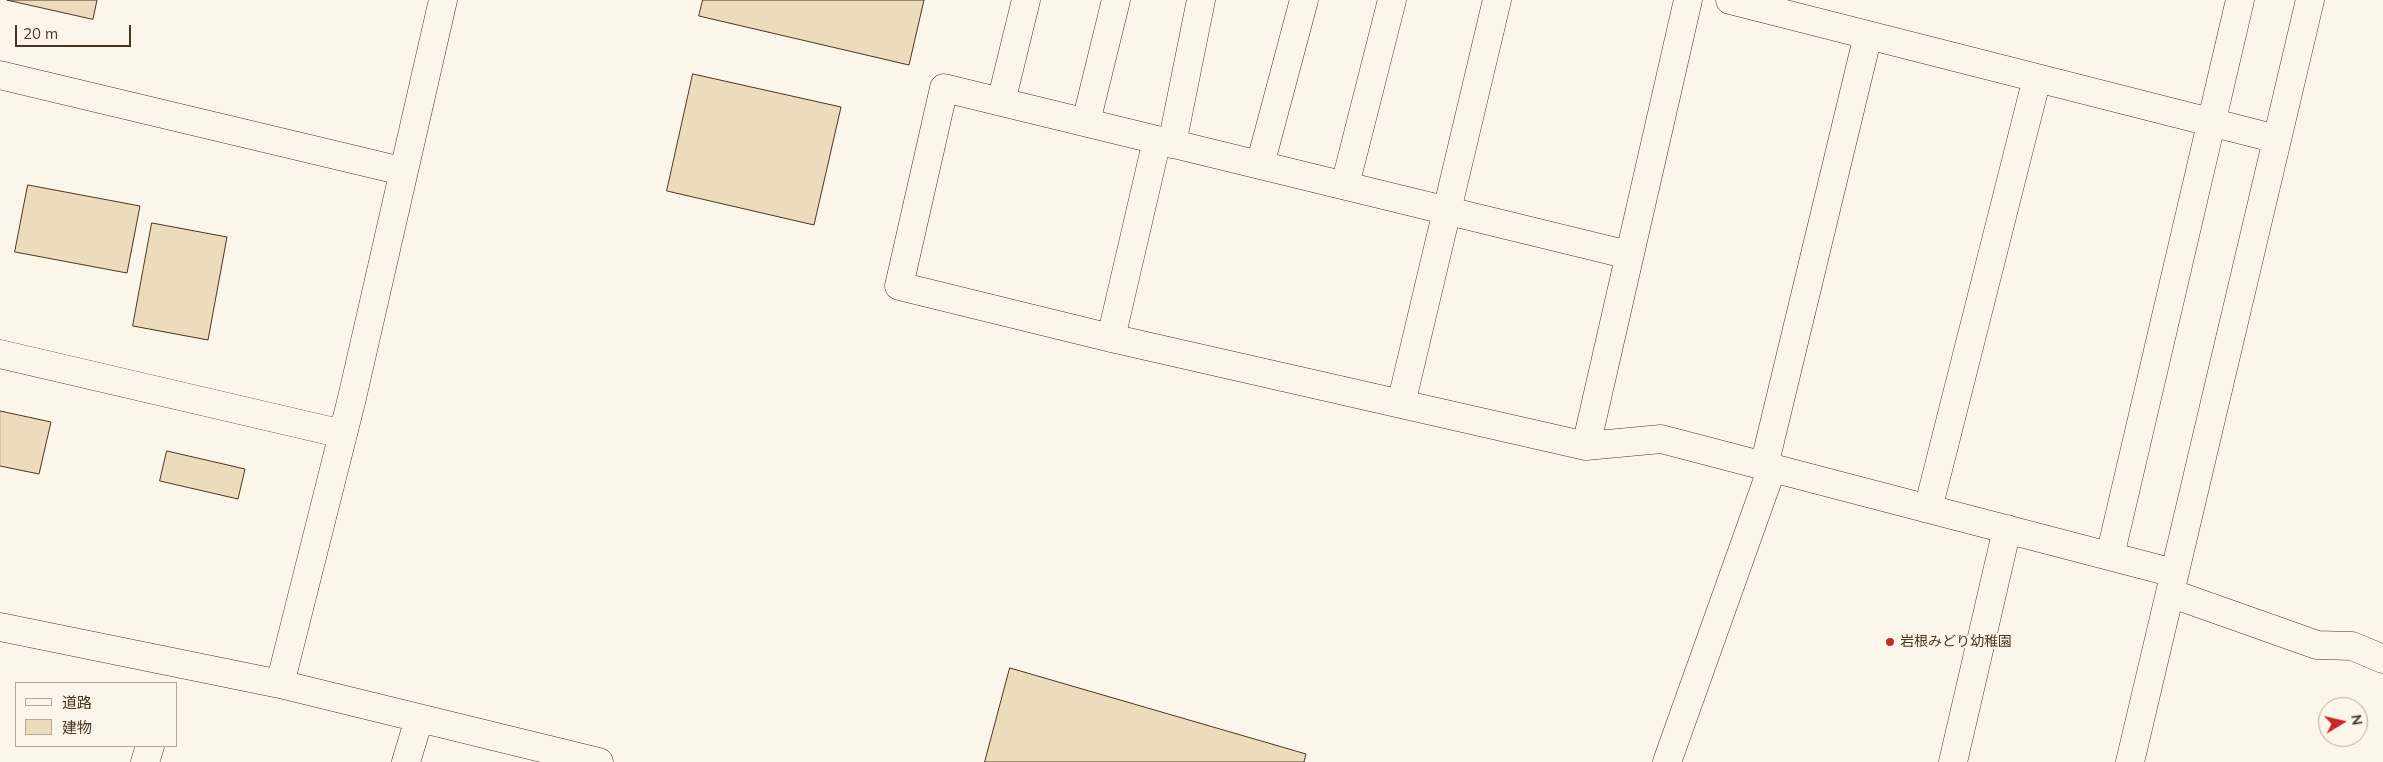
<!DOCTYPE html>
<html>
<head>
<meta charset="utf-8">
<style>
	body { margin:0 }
	#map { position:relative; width:2383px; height:762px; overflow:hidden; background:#fbf6e9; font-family:Mulish,"Noto Sans JP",sans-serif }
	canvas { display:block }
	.legend { position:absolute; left:15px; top:682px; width:162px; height:65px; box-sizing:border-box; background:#fbf6e9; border:1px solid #b4a999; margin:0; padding:6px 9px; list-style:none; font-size:15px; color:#4a3520 }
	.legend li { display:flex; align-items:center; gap:10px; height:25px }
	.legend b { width:25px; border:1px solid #b4a999 }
	.north { position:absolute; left:2318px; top:697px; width:50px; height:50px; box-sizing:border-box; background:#fbf6e9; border:1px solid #b4a999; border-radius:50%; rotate:81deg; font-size:14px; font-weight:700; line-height:20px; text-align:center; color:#4a3520 }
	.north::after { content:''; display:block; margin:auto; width:18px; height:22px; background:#c62828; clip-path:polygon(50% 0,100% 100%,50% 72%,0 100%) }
	.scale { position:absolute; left:15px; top:25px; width:116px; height:22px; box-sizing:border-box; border:2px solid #4a3520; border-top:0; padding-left:6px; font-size:15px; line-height:18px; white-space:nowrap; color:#4a3520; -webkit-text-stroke:4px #fbf6e9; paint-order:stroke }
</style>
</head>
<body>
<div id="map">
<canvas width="2383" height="762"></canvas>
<ul class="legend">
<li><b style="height:6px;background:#fbf6e9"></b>道路</li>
<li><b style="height:14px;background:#ecdcbc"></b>建物</li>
</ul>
<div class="north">N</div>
<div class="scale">20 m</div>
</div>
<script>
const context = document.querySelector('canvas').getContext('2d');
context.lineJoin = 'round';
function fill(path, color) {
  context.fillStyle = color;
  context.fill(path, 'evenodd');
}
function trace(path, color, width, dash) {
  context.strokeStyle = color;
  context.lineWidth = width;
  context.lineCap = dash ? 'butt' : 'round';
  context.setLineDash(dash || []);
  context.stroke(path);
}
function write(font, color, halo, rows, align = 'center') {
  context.font = font + ' Mulish,"Noto Sans JP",sans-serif';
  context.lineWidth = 4;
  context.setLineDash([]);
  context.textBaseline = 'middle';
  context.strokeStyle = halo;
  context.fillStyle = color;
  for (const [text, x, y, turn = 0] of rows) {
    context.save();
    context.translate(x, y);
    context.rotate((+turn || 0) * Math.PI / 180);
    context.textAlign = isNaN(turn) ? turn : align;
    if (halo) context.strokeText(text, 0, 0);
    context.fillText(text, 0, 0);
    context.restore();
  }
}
const building = new Path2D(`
	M7 0H97L93 19Z
	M703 0H924L909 65 699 16Z
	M693 74 841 107 814 225 667 191Z
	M28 185 140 206 127 273 15 252Z
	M152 223 227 237 208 340 133 326Z
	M0 411 51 422 39 474 0 466Z
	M167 451 245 469 238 499 160 481Z
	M1010 668 1306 754 1304 762H985Z`);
fill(building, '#ecdcbc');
trace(building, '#4a3520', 1);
const minor = new Path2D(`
	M1730 0 2277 139
	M0 75 402 171
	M1001 102 1026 0
	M1086 122 1116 0
	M1172 144 1201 0
	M1260 165 1304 0
	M1345 185 1392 0
	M1629 255 944 88 899 286 1111 338 1586 446 1661 439 2174 573
	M1111 338 1157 140
	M0 354 343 434
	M1401 404 1497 0
	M1586 446 1688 0
	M1764 466 1868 35
	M1928 509 2037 78
	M2110 556 2240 0
	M2170 593 2317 645 2352 646 2383 659
	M0 627 280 684 599 762
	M280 684 352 398 443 0
	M145 762 150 746
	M406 762 419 719
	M1667 762 1772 468
	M1953 762 2007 529
	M2130 762 2310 0`);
trace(minor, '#4a3520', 29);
trace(minor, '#fbf6e9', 28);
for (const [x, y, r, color] of [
	[1890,642,5,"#c62828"]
]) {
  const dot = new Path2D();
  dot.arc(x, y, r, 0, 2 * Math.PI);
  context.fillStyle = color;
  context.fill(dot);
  trace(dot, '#fbf6e9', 2);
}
write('14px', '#4a3520', '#fbf6e9', [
	["岩根みどり幼稚園",1900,642]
], 'left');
</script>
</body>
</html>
